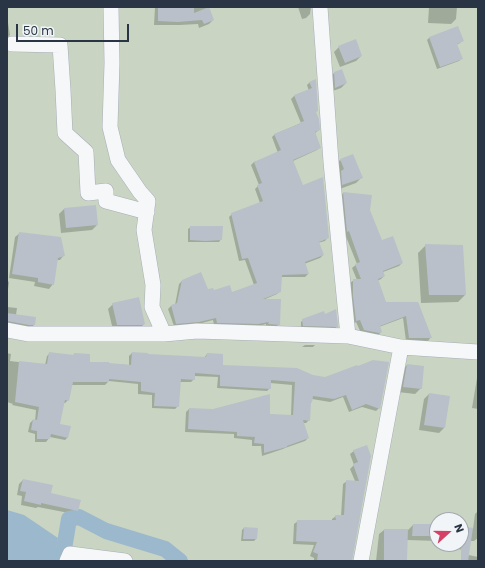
<!DOCTYPE html>
<html>
<head>
<meta charset="utf-8">
<style>
	body { margin:0 }
	#map { position:relative; width:485px; height:568px; overflow:hidden; background:#e2e6eb; font-family:Poppins,sans-serif }
	canvas { display:block }
	.frame { position:absolute; inset:0; border:8px solid #293544; pointer-events:none }
	.north { position:absolute; left:429px; top:512px; width:40px; height:40px; box-sizing:border-box; background:#f2f5f8; border:1px solid #a2a8b0; border-radius:50%; rotate:69deg; font-size:11px; font-weight:700; line-height:16px; text-align:center; color:#293544 }
	.north::after { content:''; display:block; margin:auto; width:14px; height:18px; background:#d54166; clip-path:polygon(50% 0,100% 100%,50% 72%,0 100%) }
	.scale { position:absolute; left:16px; top:24px; width:113px; height:18px; box-sizing:border-box; border:2px solid #293544; border-top:0; padding-left:5px; font-size:12px; line-height:14px; white-space:nowrap; color:#293544; -webkit-text-stroke:3px #f2f5f8; paint-order:stroke }
</style>
</head>
<body>
<div id="map">
<canvas width="485" height="568"></canvas>
<div class="frame"></div>
<div class="north">N</div>
<div class="scale">50 m</div>
</div>
<script>
const context = document.querySelector('canvas').getContext('2d');
context.lineJoin = 'round';
function fill(path, color) {
  context.fillStyle = color;
  context.fill(path, 'evenodd');
}
function trace(path, color, width, dash) {
  context.strokeStyle = color;
  context.lineWidth = width;
  context.lineCap = dash ? 'butt' : 'round';
  context.setLineDash(dash || []);
  context.stroke(path);
}
fill(new Path2D(`
	M7 7H478V561H7ZM437 520H461V544H437Z`), '#c9d5c2');
fill(new Path2D(`
	M7 510 24 515 58 538 54 561H7Z`), '#9bb8cd');
fill(new Path2D(`
	M155 7H208L213 20 209 24 199 28 198 24 180 25H154Z
	M298 7H311L310 14 306 18 302 19Z
	M429 7H457L456 19 451 24 428 23Z
	M7 16 10 35 7 38Z
	M457 27 462 41 460 43 456 45 462 58 459 61 437 69 427 40 429 38Z
	M339 47 361 56 356 61 340 67 334 52Z
	M334 73 346 83 341 88 330 92 329 78Z
	M315 80V112L319 130 315 133 320 147 317 150 293 161 302 186 328 237 325 241 318 243 323 255 320 258 304 264 308 274 305 277H281L280 291 277 294 263 300 279 324 276 327H266V324L254 327 214 325 213 320 195 325 174 326 168 309 171 306 175 305 179 284 182 281 208 290 231 293 254 285 245 260 239 261 229 217 232 214 260 203 255 189 259 185 251 165 254 162 278 153 272 137 275 134 301 123 291 99 294 96 309 91 307 85 310 82Z
	M340 160 362 177 356 183 337 190 335 165Z
	M343 193 369 210 381 242 402 263 399 266 383 272 384 276 381 279 377 281 386 303H418L431 337 428 341H406L403 318 379 327 381 332 378 335 361 333 356 322 353 324 350 300V283L354 280H357L352 268 357 264 345 234 340 197Z
	M95 206 97 225 92 230 61 233 59 214 64 209Z
	M191 227 221 239 219 242H188V229Z
	M20 233 64 255 60 260H56L53 284 49 289 34 286 35 282 9 278 15 237Z
	M426 245 465 295 458 302 421 303 418 253Z
	M7 281 9 282 7 297Z
	M113 304 144 324 139 329 113 330 108 309Z
	M7 307 17 308 16 315 34 325 29 329 7 325Z
	M303 320 337 326 335 329 301 327V322Z
	M305 345H315L313 347H302Z
	M7 353 11 354 10 361 45 365 47 356 50 353 73 356 74 354 89 363 129 365V356L132 353 147 355 204 358 207 354 222 366 297 369 379 408 376 411 362 407 349 412 343 397 330 402 312 399 311 402 310 404 309 420 306 423H303L308 438 305 441 285 448 283 449 262 456 261 446H252V440L234 438V434L185 432 186 412 189 409 291 416 292 385 270 383V388L267 391 217 388 218 377 194 376V379L191 382H179L178 406 175 409 152 408V395L138 394V384L109 381 105 385H71L68 400 65 403H63L59 425 68 437 65 440 50 437 46 442H35V434L28 432 30 423 33 420 35 421 36 410 12 405 13 404 7 402Z
	M407 365 421 388 415 394 398 392 402 370Z
	M478 377V409L472 408 477 378Z
	M429 394 444 428 439 433 419 430 424 399Z
	M366 446 351 561H314V558L310 556 314 545 293 544 294 524 298 521H332V519L336 516H341L343 484 347 481H355L350 469 354 465 350 454 354 451Z
	M23 480 50 494 77 510 74 514 38 507 36 508 21 505 22 496 17 495 19 484Z
	M478 511V538L474 541H470L464 550 447 547 448 544H461V527L473 529 475 514Z
	M413 525H437V541L407 540 406 561H376L379 534 384 530H408Z
	M244 528 257 529 256 539 254 541H241L242 530Z
	M469 555 478 557V561H464Z`), '#0003');
trace(new Path2D(`
	M57 561 64 549 69 519 79 517 106 531 165 549 180 561`), '#9bb8cd', 16);
fill(new Path2D(`
	M158 7H194V13L209 7 214 20 204 24 202 20 178 22 158 21Z
	M458 26 464 41 457 44 463 59 440 67 429 37Z
	M356 39 362 56 345 63 338 46Z
	M342 69 347 83 335 88 334 72Z
	M316 79 318 111 316 112 319 119 320 130 315 132 321 148 293 160 303 185 323 177 329 238 319 242 324 255 305 262 309 274 282 275 281 292 263 299H281L280 325 268 324 269 322 258 324 217 323 216 318 199 322 176 324 171 305 177 303 182 280 201 272 208 289 213 288 214 290 230 285 232 292 257 283 248 258 242 259 231 213 263 201 257 185 262 183 254 162 281 150 274 134 299 124V123L304 121 294 95 312 88 309 82Z
	M353 154 363 178 342 185 341 171 344 169 340 159Z
	M343 192 372 195 370 210 382 240 393 236 403 263 383 271 385 276 378 279 386 302H418L432 338H409L406 316 380 326 382 332 379 333 364 330 360 320 356 321 353 296V279H361L355 264 360 262 349 231 347 232Z
	M96 205 98 225 66 228 64 208Z
	M190 226H223L222 240 205 241 190 240Z
	M19 232 61 237 65 256 58 258 54 285 38 282V278L12 274Z
	M425 244 463 245 466 295H429Z
	M139 297 145 324 142 325H117L112 303Z
	M336 309 338 327 303 326 302 319 324 311 325 314Z
	M7 313 36 317 35 325H29L7 321Z
	M49 352 74 355V353L90 354V362H109V363L131 365 132 352 148 353V354L206 357 207 353 223 354V365L297 368 313 375 325 377 357 365 358 366 373 360 389 362 380 409 366 404 352 410 346 395 334 399 313 396 312 403 311 402 310 421 303 420 309 438 287 446V447L264 453V444L254 443 255 437 237 436V432L188 429 189 408 213 409 270 394V414L293 415 295 382 271 380V389L220 386V375L195 373V380L181 379 179 407 154 406 155 393 141 391V382L109 379V382H73L69 401 65 400 60 424 71 426 68 438 51 434 50 439H37V431L31 430 33 419 37 420 39 407 15 402 19 361 47 364Z
	M407 364 424 366 422 389 403 387Z
	M429 393 450 396 445 428 424 425Z
	M367 445 371 456 352 561H317L318 554 313 552 317 542 296 541 297 520H336L335 515H344L346 480 359 481 353 464 358 462 353 450Z
	M23 479 53 485 51 493 81 500 78 511 41 503V505L24 501 26 492 20 491Z
	M413 524H436V536H412Z
	M461 526 473 528 468 561H461Z
	M244 527 258 528 257 539H243Z
	M384 529H408L407 561H384Z`), '#b9c0c9');
const minor = new Path2D(`
	M111 7 112 63 110 127 118 160 140 192 148 201 144 230 153 285 152 307 164 334
	M320 7 331 162 348 336
	M12 44 60 45 63 90 65 133 86 152 88 193 106 191V201L147 212
	M7 330 28 334H164L197 331 348 336 401 347 478 352
	M67 561 70 554 125 561
	M361 561 401 347`);
trace(minor, '#a7adb6', 16);
trace(minor, '#f5f7f9', 15);
</script>
</body>
</html>
